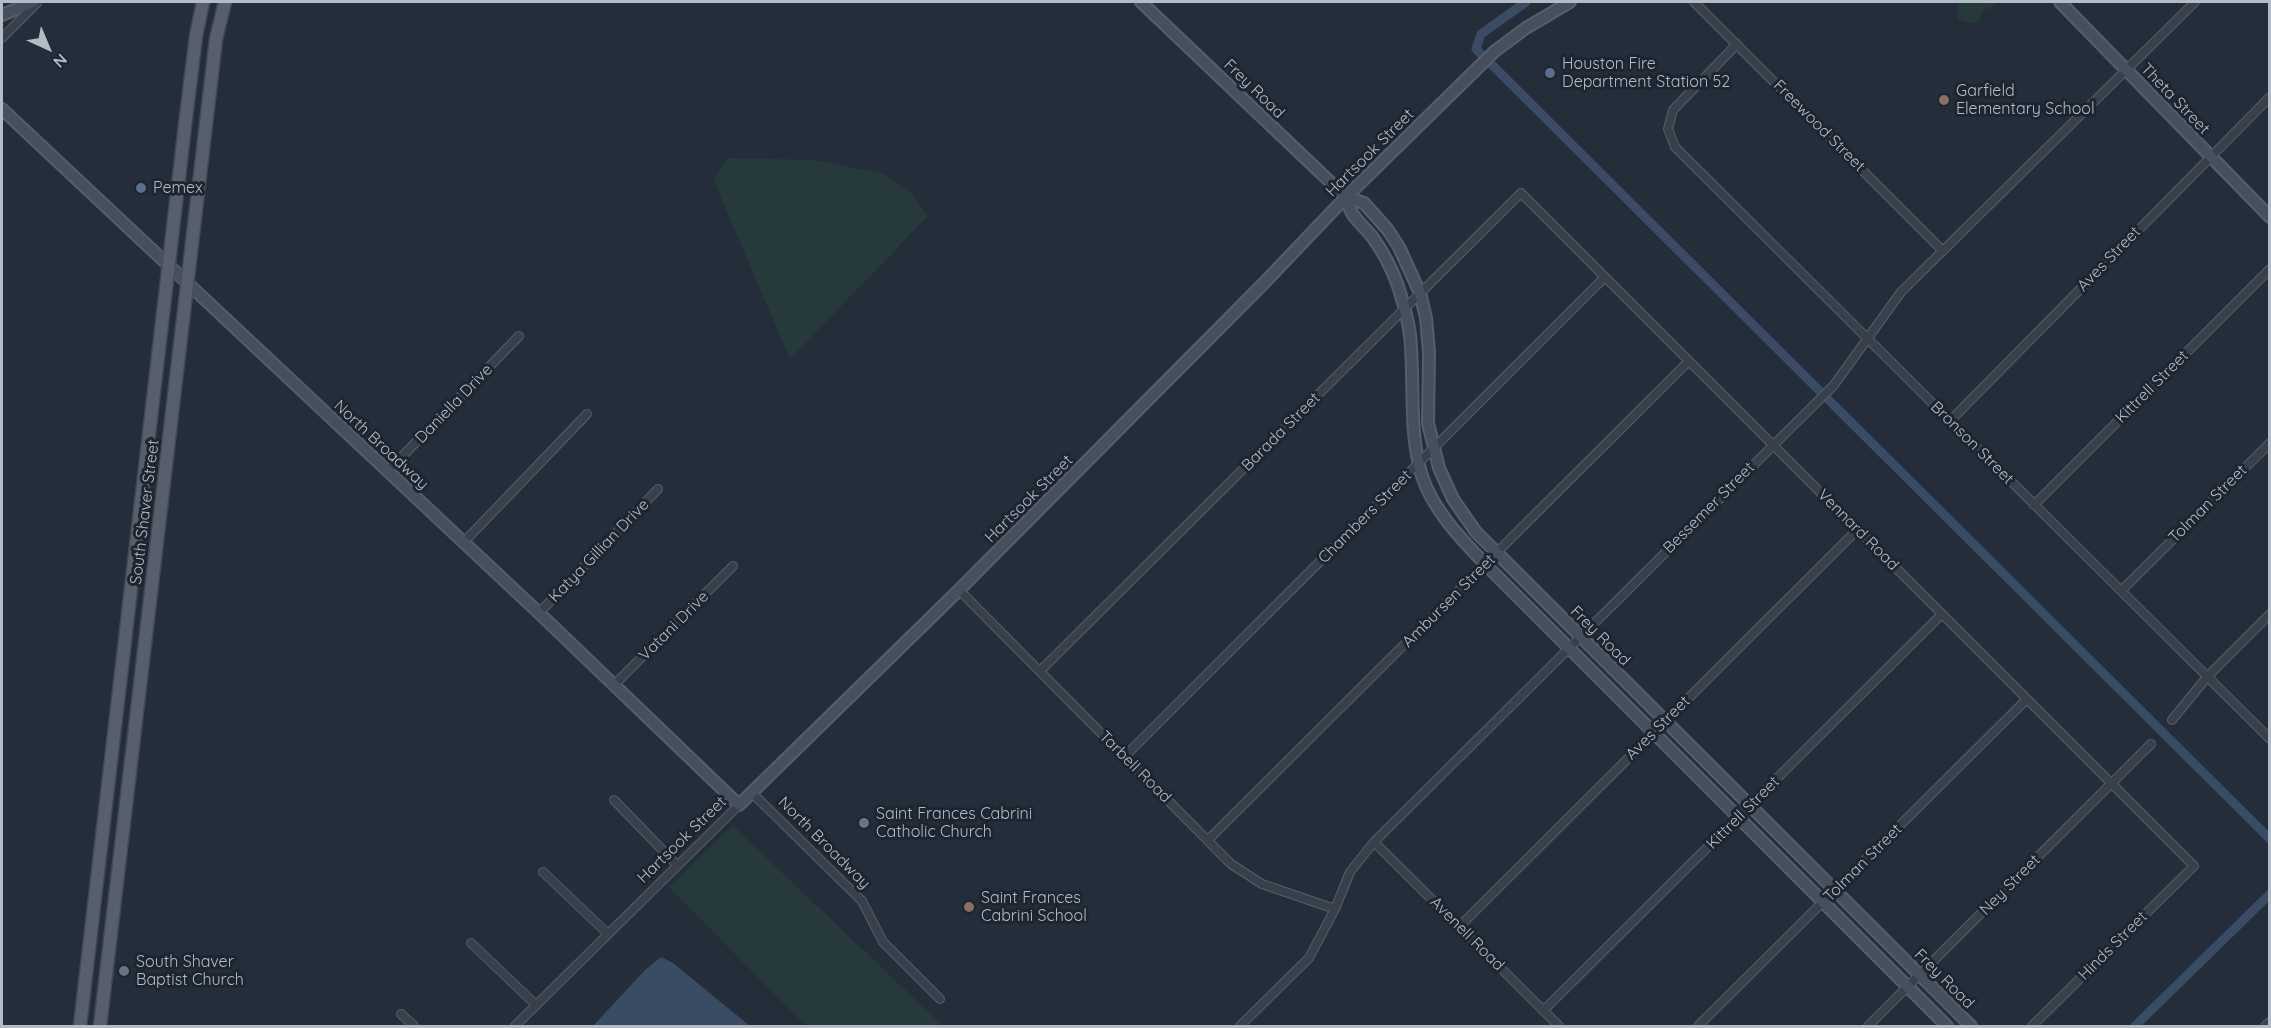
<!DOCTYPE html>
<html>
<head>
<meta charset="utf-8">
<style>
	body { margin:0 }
	#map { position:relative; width:2271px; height:1028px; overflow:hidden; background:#242e3b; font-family:Quicksand,sans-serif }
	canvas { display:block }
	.frame { position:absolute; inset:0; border:3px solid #b3bbc7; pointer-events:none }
	.north { position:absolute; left:18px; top:18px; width:60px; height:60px; -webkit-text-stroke:4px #1d2530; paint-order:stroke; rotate:136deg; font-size:16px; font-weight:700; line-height:24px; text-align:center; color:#b3bbc7 }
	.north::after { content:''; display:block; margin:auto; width:21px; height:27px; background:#b3bbc7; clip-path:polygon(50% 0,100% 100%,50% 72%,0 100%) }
</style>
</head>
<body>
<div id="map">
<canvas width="2271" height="1028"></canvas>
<div class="frame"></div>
<div class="north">N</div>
</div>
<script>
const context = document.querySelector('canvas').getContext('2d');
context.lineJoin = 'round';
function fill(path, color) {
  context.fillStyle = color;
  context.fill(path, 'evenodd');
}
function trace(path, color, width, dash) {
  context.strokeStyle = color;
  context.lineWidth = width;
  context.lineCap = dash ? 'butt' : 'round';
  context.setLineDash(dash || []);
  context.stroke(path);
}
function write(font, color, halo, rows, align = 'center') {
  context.font = font + ' Quicksand,sans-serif';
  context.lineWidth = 6;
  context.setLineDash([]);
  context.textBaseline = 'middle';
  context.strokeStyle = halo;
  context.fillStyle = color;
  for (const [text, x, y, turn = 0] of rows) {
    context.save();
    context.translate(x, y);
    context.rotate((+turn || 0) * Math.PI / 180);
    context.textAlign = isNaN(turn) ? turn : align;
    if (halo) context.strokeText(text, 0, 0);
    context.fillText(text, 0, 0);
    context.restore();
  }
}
fill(new Path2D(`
	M1958 2H1997L1990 8 1983 10C1979 28 1973 24 1958 19L1957 13Z
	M727 158 814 160 884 174 911 193 928 216 790 359 714 181Z
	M733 826 943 1026H806L669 887Z`), '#263a3c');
fill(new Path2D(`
	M661 957 673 963 750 1026H593L645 970Z`), '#3a4b64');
trace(new Path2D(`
	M1526 2 1481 34 1476 49 2270 839
	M2135 1026 2270 894`), '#3a4b64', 9);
const street = new Path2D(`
	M1694 2 1943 251
	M2 38 37 3
	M1737 44 1673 110 1668 129 1675 147 2270 739
	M1950 421 2270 97
	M388 471 519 336
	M2034 505 2270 269
	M463 543 587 414
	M959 590 1231 864 1262 884 1335 909
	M2121 591 2270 443
	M539 613 658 489
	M1040 671 1521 193 2194 866 2032 1026
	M614 685 733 566
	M2172 720 2207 677 2270 614
	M1125 756 1605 277
	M752 793 862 901 883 942 940 999
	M614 800 677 865
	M1208 840 1689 361
	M1374 842 1559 1026
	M543 872 608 934
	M1459 927 1858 529
	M471 943 536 1005
	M1543 1011 1942 614
	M401 1014 414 1026
	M515 1026 739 805
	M1240 1026 1309 958 1335 909 1350 872 1374 842 1819 400 1834 385 1901 292 2195 2
	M1698 1026 2027 699
	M1868 1026 2151 744
	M2265 1026 2270 1022`);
const secondary = new Path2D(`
	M1141 2 1346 197 1364 203 1388 230 1399 247 1420 293 1426 318 1429 352 1428 423 1439 468 1453 499 1476 532 1971 1026
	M2060 2 2270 217
	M2 15 33 2
	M2 109 539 613 739 805 959 590 1266 281 1346 197 1495 51 1526 28 1570 2
	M1346 197C1351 219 1360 221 1373 238 1384 253 1392 269 1398 286 1403 302 1408 319 1410 335 1415 382 1408 430 1422 476 1433 510 1461 539 1485 564L1947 1026`);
const primary = new Path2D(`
	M80 1026 184 134 196 36 203 2
	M100 1026 216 39 225 2`);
trace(street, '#565e69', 10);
trace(secondary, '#565e69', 14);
trace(primary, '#414954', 15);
trace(street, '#38404b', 8);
trace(secondary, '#464f5e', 10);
trace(primary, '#565f6b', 12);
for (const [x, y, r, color] of [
	[1550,73,6,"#5c6f8a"],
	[1944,100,6,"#8d6e63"],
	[141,188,6,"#5c6f8a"],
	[864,823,6,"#6b7280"],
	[969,907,6,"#8d6e63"],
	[124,971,6,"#6b7280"]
]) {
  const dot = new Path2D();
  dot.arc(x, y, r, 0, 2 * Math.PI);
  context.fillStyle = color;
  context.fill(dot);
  trace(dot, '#1d2530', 2);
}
write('16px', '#b3bbc7', '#1d2530', [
	["Houston Fire",1562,64],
	["Department Station 52",1562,82],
	["Garfield",1956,91],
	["Elementary School",1956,109],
	["Pemex",153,188],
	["Saint Frances Cabrini",876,814],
	["Catholic Church",876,832],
	["Saint Frances",981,898],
	["Cabrini School",981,916],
	["South Shaver",136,962],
	["Baptist Church",136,980]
], 'left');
write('16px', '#b3bbc7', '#1d2530', [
	["Frey Road",1254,89,44],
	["Theta Street",2175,99,46],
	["Freewood Street",1819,126,45],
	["Hartsook Street",1370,153,-45],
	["Aves Street",2109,259,-46],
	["Kittrell Street",2152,387,-45],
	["Daniella Drive",454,404,-46],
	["Barada Street",1281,432,-45],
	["Bronson Street",1972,443,45],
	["North Broadway",381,445,43],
	["Hartsook Street",1029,499,-45],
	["Tolman Street",2208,504,-45],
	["Bessemer Street",1709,508,-45],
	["South Shaver Street",145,512,-83],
	["Chambers Street",1365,517,-45],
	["Vennard Road",1858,530,45],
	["Katya Gillian Drive",599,551,-46],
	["Ambursen Street",1449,601,-45],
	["Vatani Drive",674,626,-45],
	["Frey Road",1600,636,45],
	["Aves Street",1658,728,-45],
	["Tarbell Road",1135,767,45],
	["Kittrell Street",1743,813,-45],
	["Hartsook Street",682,840,-44],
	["North Broadway",824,843,45],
	["Tolman Street",1863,863,-45],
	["Ney Street",2010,885,-45],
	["Avenell Road",1467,934,45],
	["Hinds Street",2113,946,-45],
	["Frey Road",1944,979,45]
]);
</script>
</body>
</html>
